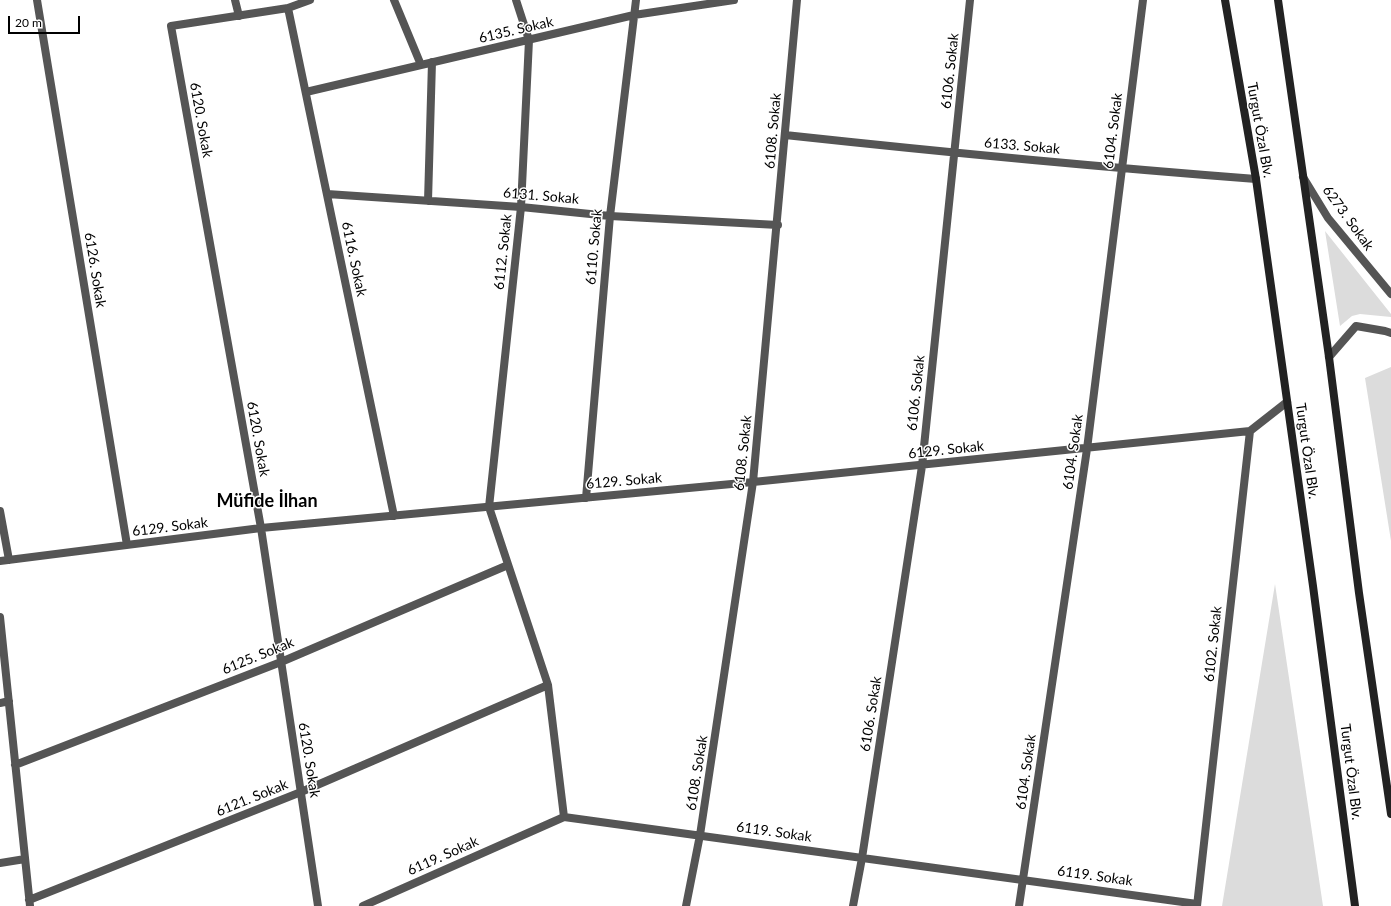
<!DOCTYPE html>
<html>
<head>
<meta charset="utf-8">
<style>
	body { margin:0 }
	#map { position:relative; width:1391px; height:906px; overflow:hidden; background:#fff; font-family:Lato,sans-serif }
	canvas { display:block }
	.scale { position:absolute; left:8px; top:16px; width:72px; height:18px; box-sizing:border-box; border:2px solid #000; border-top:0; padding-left:5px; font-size:12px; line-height:14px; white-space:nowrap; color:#000; -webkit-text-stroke:3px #fff; paint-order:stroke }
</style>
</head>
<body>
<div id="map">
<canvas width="1391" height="906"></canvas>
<div class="scale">20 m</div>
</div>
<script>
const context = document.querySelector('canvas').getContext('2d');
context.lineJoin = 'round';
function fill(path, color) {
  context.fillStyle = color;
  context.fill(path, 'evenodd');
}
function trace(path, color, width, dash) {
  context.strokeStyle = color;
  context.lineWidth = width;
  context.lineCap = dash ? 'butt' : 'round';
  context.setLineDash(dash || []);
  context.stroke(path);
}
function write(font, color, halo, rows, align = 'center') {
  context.font = font + ' Lato,sans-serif';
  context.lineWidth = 3;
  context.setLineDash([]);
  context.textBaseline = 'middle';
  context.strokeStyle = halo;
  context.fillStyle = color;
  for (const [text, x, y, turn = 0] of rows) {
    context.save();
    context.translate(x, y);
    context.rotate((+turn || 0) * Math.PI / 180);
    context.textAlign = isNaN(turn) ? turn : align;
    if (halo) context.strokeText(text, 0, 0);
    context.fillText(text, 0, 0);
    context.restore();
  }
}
fill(new Path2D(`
	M1325 231 1391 314V317L1360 314 1352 316 1340 326Z
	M1391 367V541L1365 378Z
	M1275 584 1323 906H1222Z`), '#dcdcdc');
trace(new Path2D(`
	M37 0 127 545
	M235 0 239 16
	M310 0 288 8 171 26 261 528 318 906
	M394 0 421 65
	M516 0 529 40 521 207 489 507 548 685 564 817
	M288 8 394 516
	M306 92 634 15 734 0
	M785 135C942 152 1099 167 1256 179
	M327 194 521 207 610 216 778 225
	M428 201 432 62
	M586 498 610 216 636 0
	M0 511 9 560
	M0 561 261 528 753 482 1250 431
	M0 617 30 906
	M0 703 9 701
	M15 765 281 662 508 565
	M0 863 25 859
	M29 900 301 792 548 685
	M363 906 564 817 1197 904
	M686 906 700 835 753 482 797 0
	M853 906 862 858 922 466 970 0
	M1019 906 1087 449 1143 0
	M1197 906 1250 431 1287 402`), '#555', 8);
trace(new Path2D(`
	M1303 177 1328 218 1391 294
	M1329 357 1356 326 1385 331 1391 333`), '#555', 8);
trace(new Path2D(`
	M1225 0 1256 179 1313 586 1355 906
	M1278 0 1329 357 1359 593 1391 814`), '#222', 8);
write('14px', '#000', '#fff', [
	["6135. Sokak",516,30,-13],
	["6106. Sokak",950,71,-84],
	["6120. Sokak",201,120,80],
	["Turgut Özal Blv.",1260,130,80],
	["6108. Sokak",773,131,-85],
	["6104. Sokak",1113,131,-83],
	["6133. Sokak",1022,146,5],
	["6131. Sokak",541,196,5],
	["6273. Sokak",1348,218,54],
	["6110. Sokak",594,247,-85],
	["6112. Sokak",503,252,-84],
	["6116. Sokak",354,259,78],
	["6126. Sokak",95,270,81],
	["6106. Sokak",916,393,-84],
	["6120. Sokak",258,439,80],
	["6129. Sokak",946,450,-6],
	["Turgut Özal Blv.",1307,451,82],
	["6104. Sokak",1073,452,-82],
	["6108. Sokak",743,453,-84],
	["6129. Sokak",624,481,-5],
	["6129. Sokak",170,527,-7],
	["6102. Sokak",1213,644,-84],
	["6125. Sokak",258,656,-22],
	["6106. Sokak",871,714,-81],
	["6120. Sokak",309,760,81],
	["6104. Sokak",1026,772,-82],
	["Turgut Özal Blv.",1351,772,83],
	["6108. Sokak",697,773,-81],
	["6121. Sokak",252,798,-22],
	["6119. Sokak",774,832,8],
	["6119. Sokak",443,856,-24],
	["6119. Sokak",1095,876,8]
]);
write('bold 18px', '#000', '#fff', [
	["Müfide İlhan",267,501]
]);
</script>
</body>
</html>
